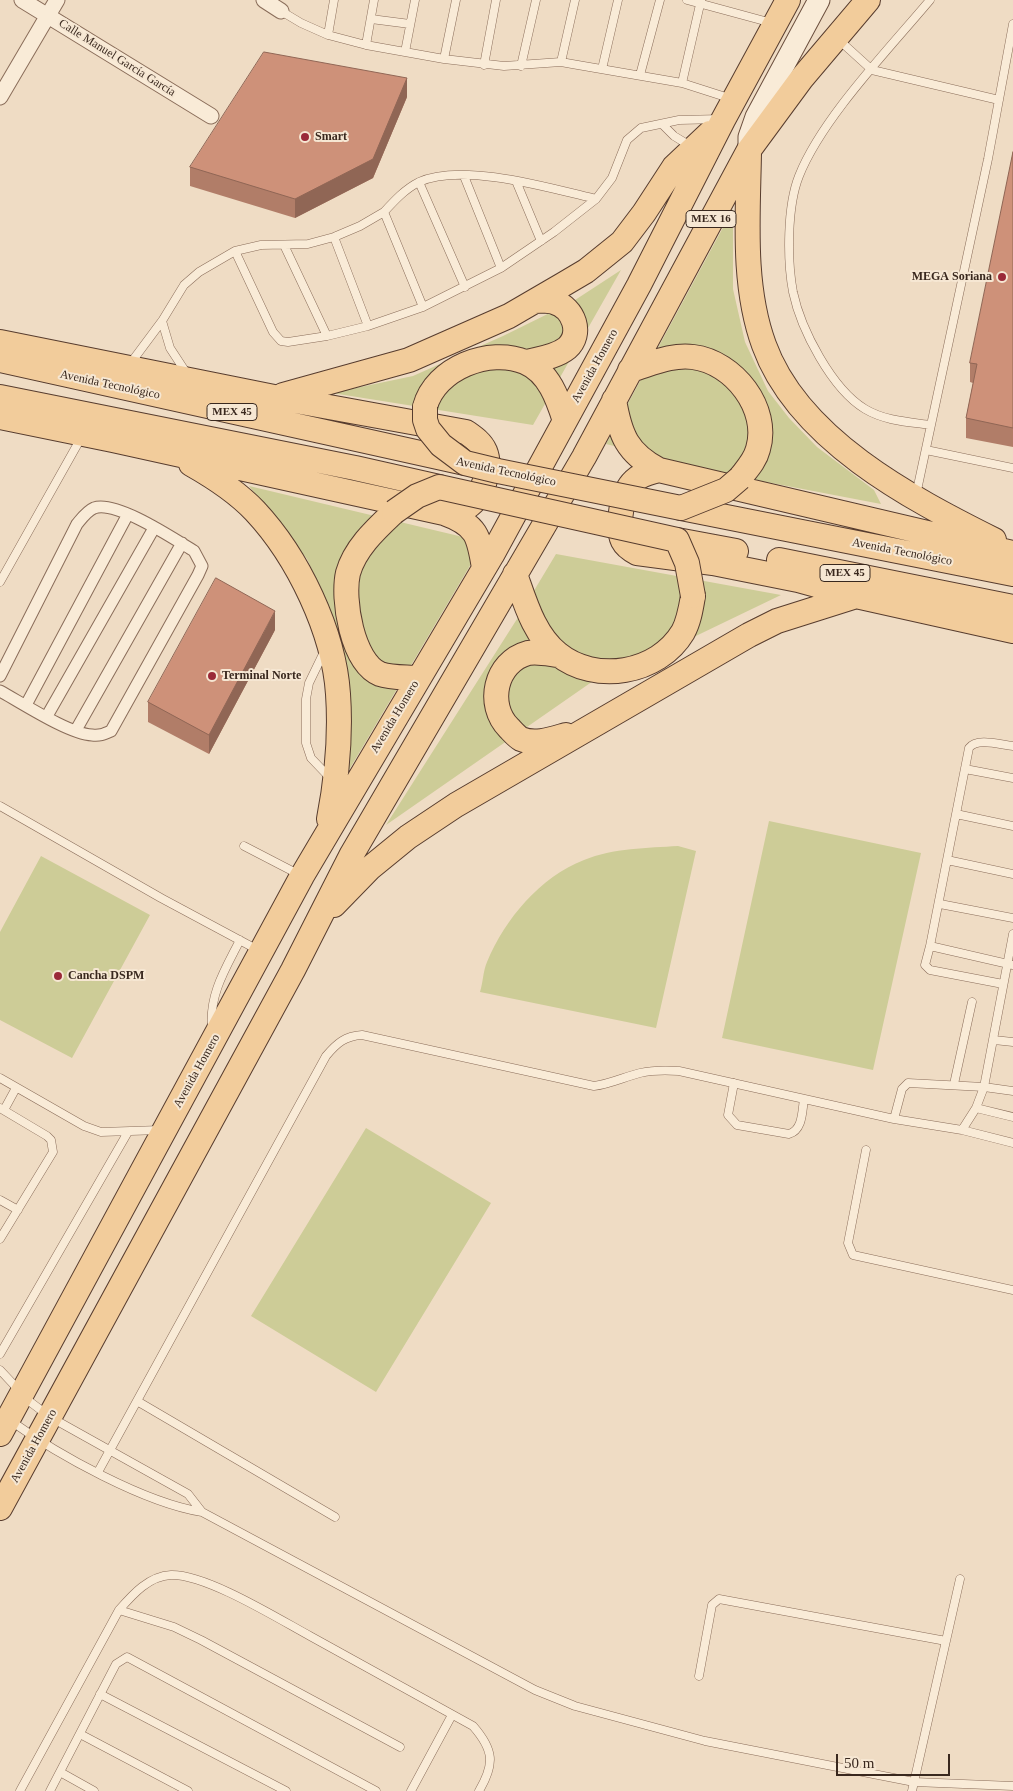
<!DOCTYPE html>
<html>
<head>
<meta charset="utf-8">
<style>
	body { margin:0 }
	#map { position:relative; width:1013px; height:1791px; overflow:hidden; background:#efdcc4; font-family:"Times New Roman",serif }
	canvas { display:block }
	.scale { position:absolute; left:836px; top:1754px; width:114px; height:22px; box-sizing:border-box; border:2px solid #39281e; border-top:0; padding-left:6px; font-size:15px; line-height:18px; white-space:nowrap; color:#39281e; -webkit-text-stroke:4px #f6e7d3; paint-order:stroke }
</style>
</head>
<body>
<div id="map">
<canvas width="1013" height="1791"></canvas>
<div class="scale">50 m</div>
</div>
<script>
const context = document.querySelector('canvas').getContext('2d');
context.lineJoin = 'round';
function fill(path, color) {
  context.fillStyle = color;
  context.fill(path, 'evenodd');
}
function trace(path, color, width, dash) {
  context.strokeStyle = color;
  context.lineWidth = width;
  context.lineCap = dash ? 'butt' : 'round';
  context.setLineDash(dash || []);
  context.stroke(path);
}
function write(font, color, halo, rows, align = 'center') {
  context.font = font + ' "Times New Roman",serif';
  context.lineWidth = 4;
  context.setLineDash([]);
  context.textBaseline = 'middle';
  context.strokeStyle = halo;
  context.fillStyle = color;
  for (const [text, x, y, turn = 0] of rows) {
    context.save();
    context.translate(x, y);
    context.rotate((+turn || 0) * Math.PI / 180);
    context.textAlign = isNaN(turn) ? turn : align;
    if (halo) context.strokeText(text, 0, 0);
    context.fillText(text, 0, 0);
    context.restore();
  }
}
fill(new Path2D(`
	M733 209V289L745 342 768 391 789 418 817 447 874 490 881 504 740 477 606 444Z
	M621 270 533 425 332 393 413 376 503 336 572 302Z
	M249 486 484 542 346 775 344 666 333 617 307 559Z
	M556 554 781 595 673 647 596 679 386 825 517 619Z
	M769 821 921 853 873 1070 722 1038Z
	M678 846 696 851 656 1028 480 992C483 983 483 971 487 962 505 919 540 877 584 860 613 848 648 848 678 846Z
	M41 856 150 915 72 1058 0 1020V932Z
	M366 1128 491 1203 376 1392 251 1316Z`), '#cdcc97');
const service = new Path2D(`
	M687 0 772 23
	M930 0C889 49 822 118 799 176 787 206 787 260 793 292 801 330 832 389 865 409 885 421 909 422 931 425
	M281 11 301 23 328 35 366 45 444 59 504 66 561 62 572 64 682 83 732 99
	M371 19 410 24
	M328 35 334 0
	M839 40 872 70 999 100
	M366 45 374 0
	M405 52 415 0
	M444 59 456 0
	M561 62 575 0
	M484 65 496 0
	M521 66 536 0
	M602 69 618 0
	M640 75 660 0
	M682 83 701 0
	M662 124 674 136 692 147
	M464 176 501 268
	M516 181 541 241
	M419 182 465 287
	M334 237 368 326
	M284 245 327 336
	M235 251 273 332 281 341 288 342 327 336 368 326 423 307 501 268 554 232 596 199 612 178 627 140 641 128 679 120 721 119
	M423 307 384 212C394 201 405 189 419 182 462 162 550 188 596 199
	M162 321 170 348 187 374
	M130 364 162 321 184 285 199 272 235 251 261 245 308 244 334 237 360 226 384 212
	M926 450 1013 468
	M916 495 988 159 1013 24
	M0 582 81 438
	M324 652 309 683 306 699V743L311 758 332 780
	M1013 746C1001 745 977 737 969 748L930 946 1013 965
	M965 769 1013 778
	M0 806 161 898 258 950
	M956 814 1013 826
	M244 846 300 875
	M947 860 1013 874
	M940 904 1013 918
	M930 946 925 965 930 970 1003 984
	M212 1027C209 994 226 968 240 940
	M994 1040 1013 1042
	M0 1078 84 1126 101 1132 160 1130
	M734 1083 728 1115 737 1125 789 1134C803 1130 802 1111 804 1099
	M954 1084 972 1002
	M0 1108 47 1136 51 1140 53 1152 0 1239
	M976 1108 1013 1117
	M4 1110 16 1088
	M894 1119 902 1089 908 1083 984 1087 1013 1091
	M962 1130 1013 1143
	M866 1150 848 1243 853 1255 1013 1290
	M0 1200 18 1210
	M0 1354 128 1132
	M0 1370 29 1401 50 1417 188 1494 202 1512
	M137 1401 335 1517
	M11 1421C58 1455 145 1503 202 1512L535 1690 575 1706 705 1741 914 1782 1013 1786
	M98 1472 326 1056C337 1043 345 1036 362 1035L594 1086C610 1084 624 1077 640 1073 653 1070 666 1070 679 1071L894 1119 962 1130 976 1108 984 1087 1013 934
	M119 1610 174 1627 201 1640 400 1747
	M699 1676 712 1605 719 1599 946 1641
	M100 1694 286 1791
	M80 1734 188 1791
	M60 1772 94 1791
	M20 1791 119 1610C133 1594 149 1576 171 1575 206 1574 277 1618 310 1636 364 1666 418 1696 473 1726 494 1750 495 1764 479 1791
	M50 1791 116 1664 127 1657 376 1791
	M411 1791 452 1715
	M912 1791 960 1579`);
const pedestrian = new Path2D(`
	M0 676 77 524C82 518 87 511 94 508 116 500 174 539 194 551L202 566 198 575 111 731C104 734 100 736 92 735 69 734 22 703 0 691
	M26 705 128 514
	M47 716 154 528
	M76 730 182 543`);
const minor = new Path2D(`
	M22 0 211 116
	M264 0 281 11
	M0 97 57 0`);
const secondary = new Path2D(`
	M749 150V137L756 117 819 0`);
const primary = new Path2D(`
	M749 153C748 216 742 285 764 345 798 439 910 498 994 540
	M0 342 274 397 466 432C473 437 481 442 485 451 492 468 483 497 467 507 460 511 452 512 444 513L113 440 0 417
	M0 360 465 463
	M526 362C539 359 556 357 567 348 583 334 574 308 554 302 549 300 541 301 535 301
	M630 370C651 364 672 354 693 357 734 362 770 409 758 449 755 461 747 469 740 478
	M283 395 409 360 509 316 564 284 586 271 622 242 644 213 674 167 710 133
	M0 397 355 468 439 487
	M614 400C620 435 627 453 659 470
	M425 407C435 368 490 347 525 362 549 372 558 399 565 421
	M191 464C214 477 237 492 255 511 298 557 334 632 338 694 341 736 337 777 329 819
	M681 508 1013 574
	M394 512C376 529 355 548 348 573 342 599 352 662 380 674 391 678 405 677 418 678
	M444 513C477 525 479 536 484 568
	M677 540 736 551
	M1013 553 659 470C649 473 641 474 634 481 622 492 616 526 623 541 626 547 631 550 637 553L713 563 798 580 856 596 1013 631
	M779 560 1013 607
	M515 574C525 602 534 635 558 654 595 684 658 674 683 632 689 621 691 608 693 596
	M559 655C550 654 537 651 528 653 495 662 486 705 509 728 512 731 517 737 521 739 535 745 552 739 566 735
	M334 905 370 868 408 837 456 805 749 635 777 621 856 596
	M0 1434 302 876 492 555 639 285 723 120 788 0
	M0 1508 293 970 352 854 584 457 749 150 802 78 868 0`);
trace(service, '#8a6d5a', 9);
trace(pedestrian, '#8a6d5a', 13);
trace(minor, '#8a6d5a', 17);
trace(secondary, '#6b4e3d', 23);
trace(primary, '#573c2e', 26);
trace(service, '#f9ebd7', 8);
trace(pedestrian, '#f9ebd7', 11);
trace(minor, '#f9ebd7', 15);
trace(secondary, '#f9ebd7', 21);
trace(primary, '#f2cc9b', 24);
const primaryBridge = new Path2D(`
	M425 407V420L428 429 441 445 465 463 498 471 681 508 726 490 740 478
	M394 512 417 496 439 487 677 540 687 563 693 596`);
trace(primaryBridge, '#573c2e', 26, []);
trace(primaryBridge, '#f2cc9b', 24);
fill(new Path2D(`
	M407 97 373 178 295 218 190 186V167Z
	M1013 152V447L966 438V418L973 383 970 382V363Z
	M275 630 209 754 148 722V702Z`), '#b17d68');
fill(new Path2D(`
	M407 78V97L373 178 295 218V199Z
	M275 611V630L209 754V735Z`), '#906655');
const building = new Path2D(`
	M264 52 407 78 373 159 295 199 190 167Z
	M1013 152V428L966 418 977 364 970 363Z
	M216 578 275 611 209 735 148 702Z`);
fill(building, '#ce9179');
trace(building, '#906655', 1);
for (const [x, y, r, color] of [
	[305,137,5,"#9a2938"],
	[1002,277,5,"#9a2938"],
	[212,676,5,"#9a2938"],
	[58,976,5,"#9a2938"]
]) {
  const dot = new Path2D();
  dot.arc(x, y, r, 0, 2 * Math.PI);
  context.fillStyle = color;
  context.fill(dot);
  trace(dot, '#f6e7d3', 2);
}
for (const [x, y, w] of [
	[711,219,50],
	[232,412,50],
	[845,573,50]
]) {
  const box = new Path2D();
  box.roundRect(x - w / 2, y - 8.5, w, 17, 4);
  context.fillStyle = '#f6e7d3';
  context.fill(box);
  trace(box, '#39281e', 1);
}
write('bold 11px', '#39281e', null, [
	["MEX 16",711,219],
	["MEX 45",232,412],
	["MEX 45",845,573]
]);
write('12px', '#39281e', '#f6e7d3', [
	["Calle Manuel García García",117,58,32],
	["Avenida Homero",595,366,-61],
	["Avenida Tecnológico",110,385,12],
	["Avenida Tecnológico",506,472,12],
	["Avenida Tecnológico",902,552,11],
	["Avenida Homero",395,717,-59],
	["Avenida Homero",197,1071,-61],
	["Avenida Homero",34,1446,-61]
]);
write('bold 12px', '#39281e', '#f6e7d3', [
	["Smart",315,137],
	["MEGA Soriana",992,277,"right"],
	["Terminal Norte",222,676],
	["Cancha DSPM",68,976]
], 'left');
</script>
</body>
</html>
